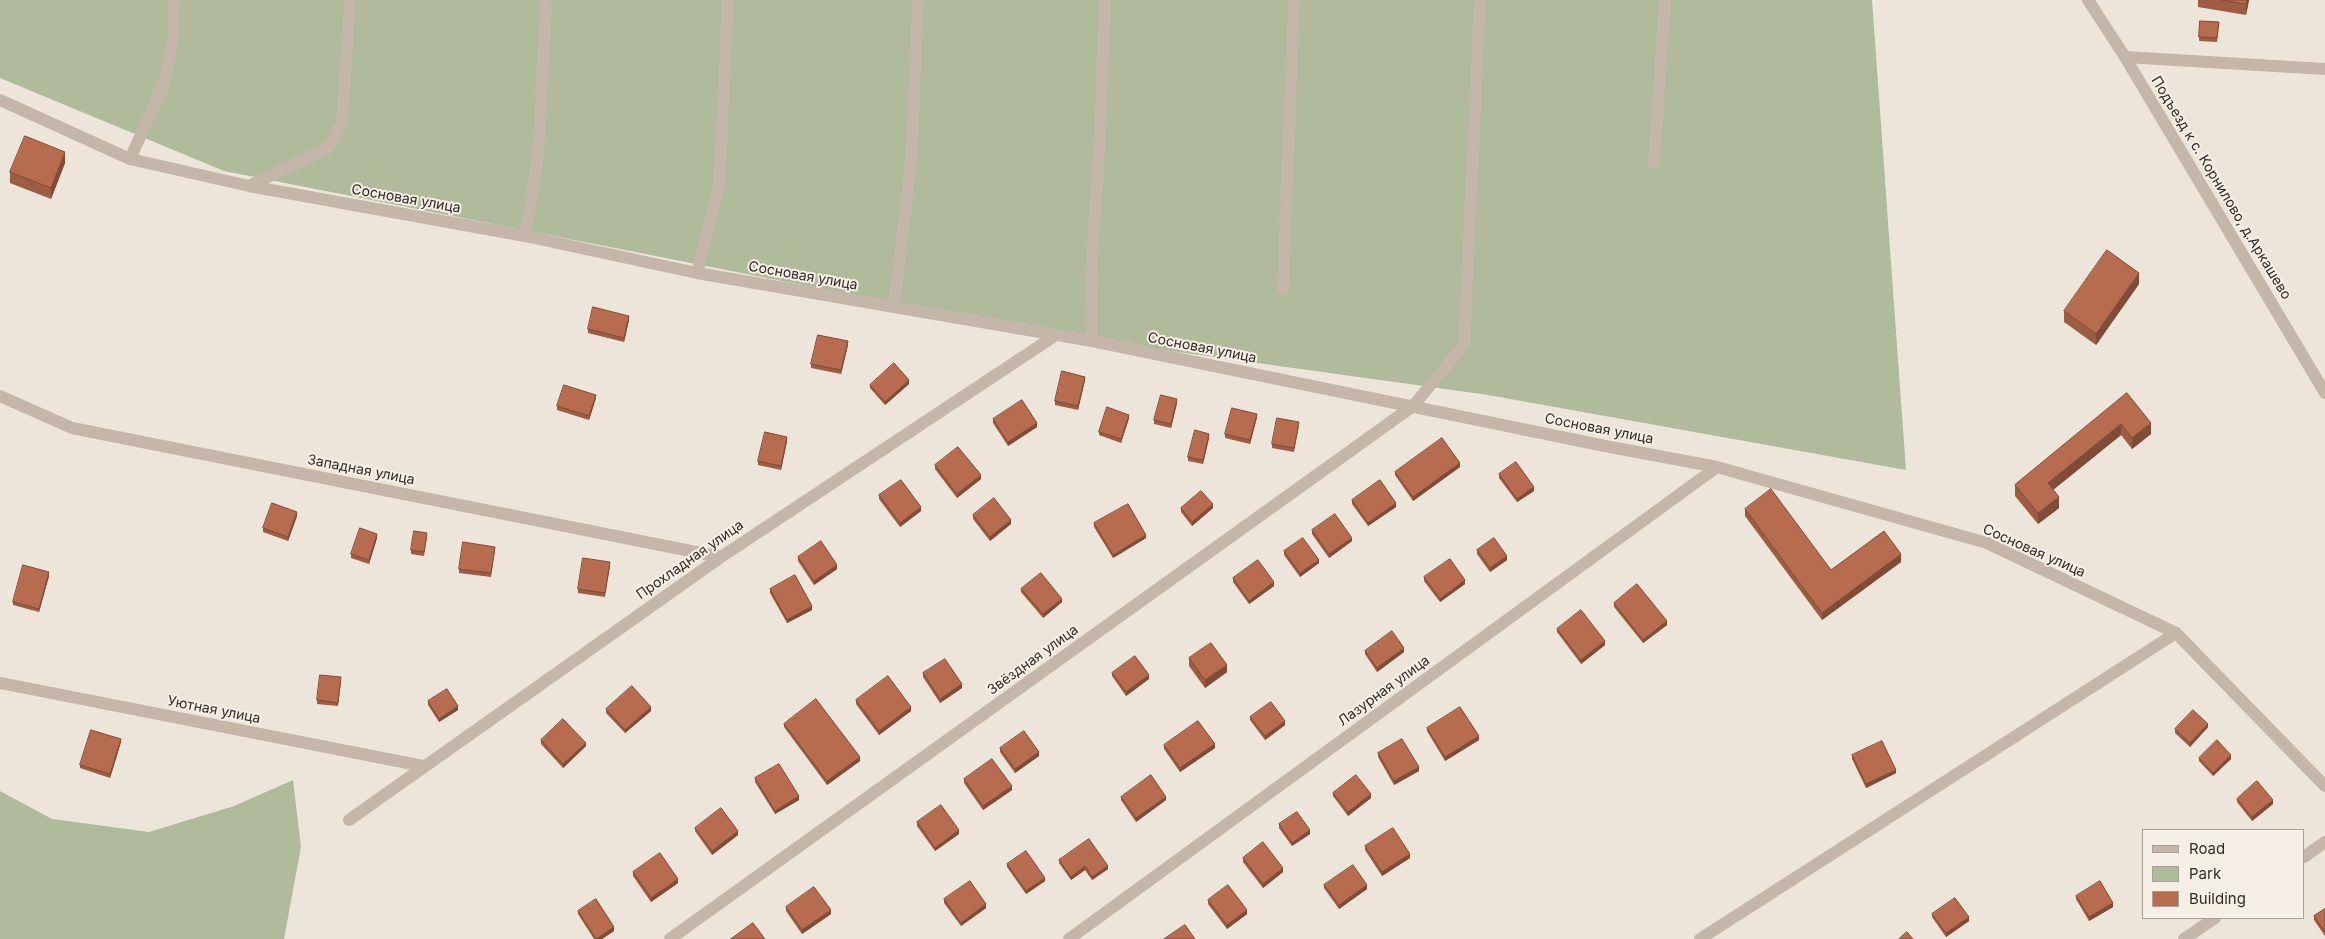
<!DOCTYPE html>
<html>
<head>
<meta charset="utf-8">
<style>
	body { margin:0 }
	#map { position:relative; width:2325px; height:939px; overflow:hidden; background:#eee5da; font-family:Inter,sans-serif }
	canvas { display:block }
	.legend { position:absolute; left:2142px; top:829px; width:162px; height:90px; box-sizing:border-box; background:#f6efe6; border:1px solid #a8a19a; margin:0; padding:6px 9px; list-style:none; font-size:15px; color:#322b27 }
	.legend li { display:flex; align-items:center; gap:10px; height:25px }
	.legend b { width:25px; border:1px solid #a8a19a }
</style>
</head>
<body>
<div id="map">
<canvas width="2325" height="939"></canvas>
<ul class="legend">
<li><b style="height:6px;background:#c4b6a8"></b>Road</li>
<li><b style="height:14px;background:#b0bb9c"></b>Park</li>
<li><b style="height:14px;background:#b76b4f"></b>Building</li>
</ul>
</div>
<script>
const context = document.querySelector('canvas').getContext('2d');
context.lineJoin = 'round';
function fill(path, color) {
  context.fillStyle = color;
  context.fill(path, 'evenodd');
}
function trace(path, color, width, dash) {
  context.strokeStyle = color;
  context.lineWidth = width;
  context.lineCap = dash ? 'butt' : 'round';
  context.setLineDash(dash || []);
  context.stroke(path);
}
function write(font, color, halo, rows, align = 'center') {
  context.font = font + ' Inter,sans-serif';
  context.lineWidth = 4;
  context.setLineDash([]);
  context.textBaseline = 'middle';
  context.strokeStyle = halo;
  context.fillStyle = color;
  for (const [text, x, y, turn = 0] of rows) {
    context.save();
    context.translate(x, y);
    context.rotate((+turn || 0) * Math.PI / 180);
    context.textAlign = isNaN(turn) ? turn : align;
    if (halo) context.strokeText(text, 0, 0);
    context.fillText(text, 0, 0);
    context.restore();
  }
}
fill(new Path2D(`
	M0 0H1872L1906 470 1488 395 1056 335 224 171 0 78Z
	M293 780 301 847 284 939H0V791L52 819 149 832 234 806Z`), '#b0bb9c');
trace(new Path2D(`
	M2125 57 2325 69
	M0 100 130 159 249 186 525 236 697 273 1092 341 1605 446 1717 467 1987 543 2176 633 2325 786
	M130 159 165 81 173 39 174 0
	M1654 162 1665 0
	M249 186 328 148 342 122 350 0
	M525 236 536 170 540 129 546 0
	M697 273 719 187 728 0
	M1283 289 1294 0
	M894 307 911 161 918 0
	M1092 341 1091 276 1100 134 1105 0
	M0 396 72 428 721 557
	M0 683 423 766
	M349 820 721 557 1056 335
	M2304 857 2325 842
	M670 939 1413 406 1464 345 1480 0
	M1069 939 1717 467
	M1700 939 2176 633
	M2184 939 2215 918`), '#c4b6a8', 12);
trace(new Path2D(`
	M2088 0 2125 57 2325 393`), '#c4b6a8', 12);
fill(new Path2D(`
	M2198 0H2249L2246 15 2198 7Z
	M2200 21 2219 22 2217 42 2199 41Z
	M65 163 51 199 10 183V172Z
	M2139 284 2096 345 2064 322V311Z
	M629 320 624 342 588 333V329Z
	M848 345 841 374 811 368V364Z
	M1085 380 1078 410 1055 405V401Z
	M909 384 885 405 870 388V385Z
	M2127 393 2151 434 2132 449 2121 435 2053 490 2059 508 2038 524 2015 496V485Z
	M596 398 589 420 557 410V406Z
	M1177 403 1171 428 1154 424V420Z
	M1257 417 1250 444 1225 438V434Z
	M1129 418 1121 443 1099 435V432Z
	M993 419 1037 427 1008 446 993 423Z
	M1299 426 1294 452 1272 448V444Z
	M1209 438 1203 464 1188 461V457Z
	M787 441 781 470 758 465V461Z
	M935 465 981 479 957 498 935 469Z
	M1460 467 1413 501 1395 475V472Z
	M1499 474 1534 491 1517 502 1499 478Z
	M879 495 921 511 900 527 879 499Z
	M1352 500 1396 507 1368 526 1352 504Z
	M1181 508H1213L1192 526 1181 512Z
	M1745 509 1831 570 1901 562 1822 620 1745 516Z
	M973 515 1011 524 990 541 973 519Z
	M297 516 288 541 263 532V528Z
	M1094 523 1146 538 1113 558 1094 527Z
	M1312 530 1352 541 1329 558 1312 534Z
	M427 537 424 556 411 554V550Z
	M377 538 369 564 351 558V554Z
	M495 550 491 577 459 573V569Z
	M1477 550 1507 560 1490 572 1477 554Z
	M1284 551 1319 563 1300 577 1284 555Z
	M798 557 837 569 814 585 798 561Z
	M610 566 605 597 578 593V589Z
	M49 576 39 612 13 605V602Z
	M1424 577 1465 584 1440 602 1424 581Z
	M1233 578 1274 586 1249 604 1233 582Z
	M770 589 812 610 787 623 770 593Z
	M1021 589 1062 602 1043 618 1021 592Z
	M1614 603 1667 625 1643 643 1614 607Z
	M1557 629 1605 645 1581 664 1557 632Z
	M1365 651 1404 652 1377 672 1365 654Z
	M1189 658 1227 672 1205 688 1189 666Z
	M923 673 962 688 940 703 923 677Z
	M1112 673 1149 679 1126 696 1112 676Z
	M341 681 338 706 317 704V700Z
	M856 700 911 711 879 735 856 704Z
	M428 701 458 710 439 722 428 705Z
	M606 709 651 711 625 733 606 713Z
	M1250 717 1285 725 1265 740 1250 720Z
	M784 724 860 761 827 785 784 727Z
	M2208 727 2190 747 2175 733V729Z
	M1427 728 1479 740 1445 761 1427 731Z
	M541 740 586 746 563 768 541 744Z
	M121 742 110 778 80 768V765Z
	M1164 745 1215 748 1180 772 1164 749Z
	M1000 748 1039 756 1015 773 1000 752Z
	M1378 753 1419 771 1394 785 1378 757Z
	M1852 755 1896 773 1866 788 1852 759Z
	M2199 758 2231 759 2213 776 2199 761Z
	M755 778 799 800 775 814 755 782Z
	M964 779 1012 790 983 810 964 783Z
	M1333 793 1371 798 1348 816 1333 796Z
	M1121 797 1166 800 1136 822 1121 800Z
	M2237 799 2273 804 2252 821 2237 802Z
	M917 822 959 834 935 851 917 826Z
	M1279 824 1310 834 1292 846 1279 828Z
	M695 828 738 835 712 855 695 831Z
	M1365 846 1410 858 1382 876 1365 850Z
	M1243 858 1283 872 1263 888 1243 862Z
	M1059 860 1108 869 1092 880 1085 870 1071 880 1059 863Z
	M1007 864 1045 881 1026 894 1007 867Z
	M633 872 678 883 651 902 633 876Z
	M1324 885 1367 889 1339 909 1324 888Z
	M2076 896 2113 907 2089 921 2076 899Z
	M944 899 986 908 961 926 944 903Z
	M1208 900 1247 914 1227 929 1208 904Z
	M786 907 831 914 802 934 786 911Z
	M2325 909V936L2314 920V916Z
	M578 911 614 931 602 939H594L578 914Z
	M1932 914 1969 921 1946 937 1932 917Z`), '#9d5c44');
fill(new Path2D(`
	M2247 0H2249L2246 15V4Z
	M65 152V163L51 199V188Z
	M2139 273V284L2096 345V334Z
	M629 316V320L624 342V338Z
	M848 341V345L841 374V370Z
	M1085 377V380L1078 410V406Z
	M909 380V384L885 405V402Z
	M596 395V398L589 420V416Z
	M1177 399V403L1171 428V424Z
	M1257 414V417L1250 444V440Z
	M1129 415V418L1121 443V439Z
	M1037 423V427L1008 446V442Z
	M2151 423V434L2132 449V438Z
	M2121 424V435L2048 494V483Z
	M1209 434V438L1203 464V460Z
	M787 437V441L781 470V466Z
	M1460 463V467L1413 501V497Z
	M981 475V479L957 498V494Z
	M1534 487V491L1517 502V499Z
	M2059 497V508L2038 524V513Z
	M1396 503V507L1368 526V523Z
	M1213 504V508L1192 526V522Z
	M921 507V511L900 527V523Z
	M297 512V516L288 541V537Z
	M1011 520V524L990 541V537Z
	M377 534V538L369 564V560Z
	M1146 535V538L1113 558V555Z
	M1352 538V541L1329 558V554Z
	M1901 554V562L1822 620V613Z
	M1507 556V560L1490 572V568Z
	M1319 560V563L1300 577V573Z
	M837 565V569L814 585V581Z
	M49 572V576L39 612V609Z
	M1465 580V584L1440 602V599Z
	M1274 582V586L1249 604V601Z
	M1062 599V602L1043 618V614Z
	M812 606V610L787 623V620Z
	M1667 621V625L1643 643V640Z
	M1605 641V645L1581 664V660Z
	M1404 648V652L1377 672V668Z
	M1227 665V672L1205 688V680Z
	M1149 675V679L1126 696V692Z
	M962 684V688L940 703V699Z
	M458 706V710L439 722V719Z
	M651 707V711L625 733V730Z
	M911 707V711L879 735V731Z
	M1285 721V725L1265 740V736Z
	M2208 724V727L2190 747V743Z
	M1479 736V740L1445 761V757Z
	M121 739V742L110 778V774Z
	M586 743V746L563 768V764Z
	M1215 744V748L1180 772V768Z
	M1039 752V756L1015 773V769Z
	M2231 755V759L2213 776V773Z
	M860 757V761L827 785V781Z
	M1419 767V771L1394 785V781Z
	M1896 770V773L1866 788V784Z
	M1012 786V790L983 810V806Z
	M1371 794V798L1348 816V812Z
	M799 796V800L775 814V811Z
	M1166 797V800L1136 822V818Z
	M2273 800V804L2252 821V817Z
	M959 830V834L935 851V848Z
	M1310 830V834L1292 846V843Z
	M738 831V835L712 855V851Z
	M1410 854V858L1382 876V872Z
	M1085 866V870L1071 880V877Z
	M1108 866V869L1092 880V877Z
	M1283 868V872L1263 888V884Z
	M1045 878V881L1026 894V891Z
	M678 879V883L651 902V898Z
	M1367 885V889L1339 909V905Z
	M2113 903V907L2089 921V917Z
	M986 904V908L961 926V923Z
	M831 910V914L802 934V930Z
	M1247 910V914L1227 929V925Z
	M1969 917V921L1946 937V933Z
	M614 927V931L602 939H596Z`), '#804b37');
const building = new Path2D(`
	M2222 0H2247L2246 4Z
	M2200 21 2219 22 2217 38 2199 37Z
	M25 136 65 152 51 188 10 172Z
	M2107 250 2139 273 2096 334 2064 311Z
	M593 307 629 316 624 338 588 329Z
	M818 335 848 341 841 370 811 364Z
	M894 363 909 380 885 402 870 385Z
	M1062 371 1085 377 1078 406 1055 401Z
	M564 385 596 395 589 416 557 406Z
	M2127 393 2151 423 2132 438 2121 424 2048 483 2059 497 2038 513 2015 485Z
	M1161 395 1177 399 1171 424 1154 420Z
	M1022 400 1037 423 1008 442 993 419Z
	M1107 407 1129 415 1121 439 1099 432Z
	M1232 408 1257 414 1250 440 1225 434Z
	M1277 418 1299 422 1294 448 1272 444Z
	M1195 430 1209 434 1203 460 1188 457Z
	M765 432 787 437 781 466 758 461Z
	M1442 438 1460 463 1413 497 1395 472Z
	M958 447 981 475 957 494 935 465Z
	M1516 462 1534 487 1517 499 1499 474Z
	M901 480 921 507 900 523 879 495Z
	M1380 480 1396 503 1368 523 1352 500Z
	M1771 489 1831 570 1884 531 1901 554 1822 613 1745 509Z
	M1201 491 1213 504 1192 522 1181 508Z
	M994 498 1011 520 990 537 973 515Z
	M272 503 297 512 288 537 263 528Z
	M1128 504 1146 535 1113 555 1094 523Z
	M1335 514 1352 538 1329 554 1312 530Z
	M360 528 377 534 369 560 351 554Z
	M414 531 427 533 424 552 411 550Z
	M1303 538 1319 560 1300 573 1284 551Z
	M1494 538 1507 556 1490 568 1477 550Z
	M821 541 837 565 814 581 798 557Z
	M463 542 495 547 491 573 459 569Z
	M583 558 610 562 605 593 578 589Z
	M1450 559 1465 580 1440 599 1424 577Z
	M1258 560 1274 582 1249 601 1233 578Z
	M23 565 49 572 39 609 13 602Z
	M1041 573 1062 599 1043 614 1021 589Z
	M795 575 812 606 787 620 770 589Z
	M1637 584 1667 621 1643 640 1614 603Z
	M1581 610 1605 641 1581 660 1557 629Z
	M1392 631 1404 648 1377 668 1365 651Z
	M1211 643 1227 665 1205 680 1189 658Z
	M1135 656 1149 675 1126 692 1112 673Z
	M945 659 962 684 940 699 923 673Z
	M320 675 341 677 338 703 317 700Z
	M888 676 911 707 879 731 856 700Z
	M632 686 651 707 625 730 606 709Z
	M447 689 458 706 439 719 428 701Z
	M816 699 860 757 827 781 784 724Z
	M1271 702 1285 721 1265 736 1250 717Z
	M1460 707 1479 736 1445 757 1427 728Z
	M2193 710 2208 724 2190 743 2175 729Z
	M563 719 586 743 563 764 541 740Z
	M1198 721 1215 744 1180 768 1164 745Z
	M91 730 121 739 110 774 80 765Z
	M1024 731 1039 752 1015 769 1000 748Z
	M1402 739 1419 767 1394 781 1378 753Z
	M2217 740 2231 755 2213 773 2199 758Z
	M1882 741 1896 770 1866 784 1852 755Z
	M992 759 1012 786 983 806 964 779Z
	M779 764 799 796 775 811 755 778Z
	M1151 775 1166 797 1136 818 1121 797Z
	M1356 775 1371 794 1348 812 1333 793Z
	M2257 781 2273 800 2252 817 2237 799Z
	M941 805 959 830 935 848 917 822Z
	M721 808 738 831 712 851 695 828Z
	M1297 812 1310 830 1292 843 1279 824Z
	M1393 828 1410 854 1382 872 1365 846Z
	M1089 839 1108 866 1092 877 1085 866 1071 877 1059 860Z
	M1263 842 1283 868 1263 884 1243 858Z
	M1026 851 1045 878 1026 891 1007 864Z
	M660 853 678 879 651 898 633 872Z
	M1353 865 1367 885 1339 905 1324 885Z
	M970 881 986 904 961 923 944 899Z
	M2100 881 2113 903 2089 917 2076 896Z
	M1228 885 1247 910 1227 925 1208 900Z
	M814 887 831 910 802 930 786 907Z
	M1955 898 1969 917 1946 933 1932 914Z
	M596 899 614 927 596 939 578 911Z
	M2325 909V932L2314 916Z
	M753 923 765 939H731Z
	M1185 925 1195 939H1164Z
	M1907 932 1913 939H1899Z`);
fill(building, '#b76b4f');
trace(building, '#804b37', 1);
write('14px', '#322b27', '#f6efe6', [
	["Подъезд к с. Корнилово, д.Аркашево",2221,188,59],
	["Сосновая улица",406,199,10],
	["Сосновая улица",803,276,10],
	["Сосновая улица",1202,348,11],
	["Сосновая улица",1599,429,11],
	["Западная улица",361,470,11],
	["Сосновая улица",2034,551,24],
	["Прохладная улица",690,560,-35],
	["Звёздная улица",1033,660,-36],
	["Лазурная улица",1384,691,-36],
	["Уютная улица",214,710,11]
]);
</script>
</body>
</html>
